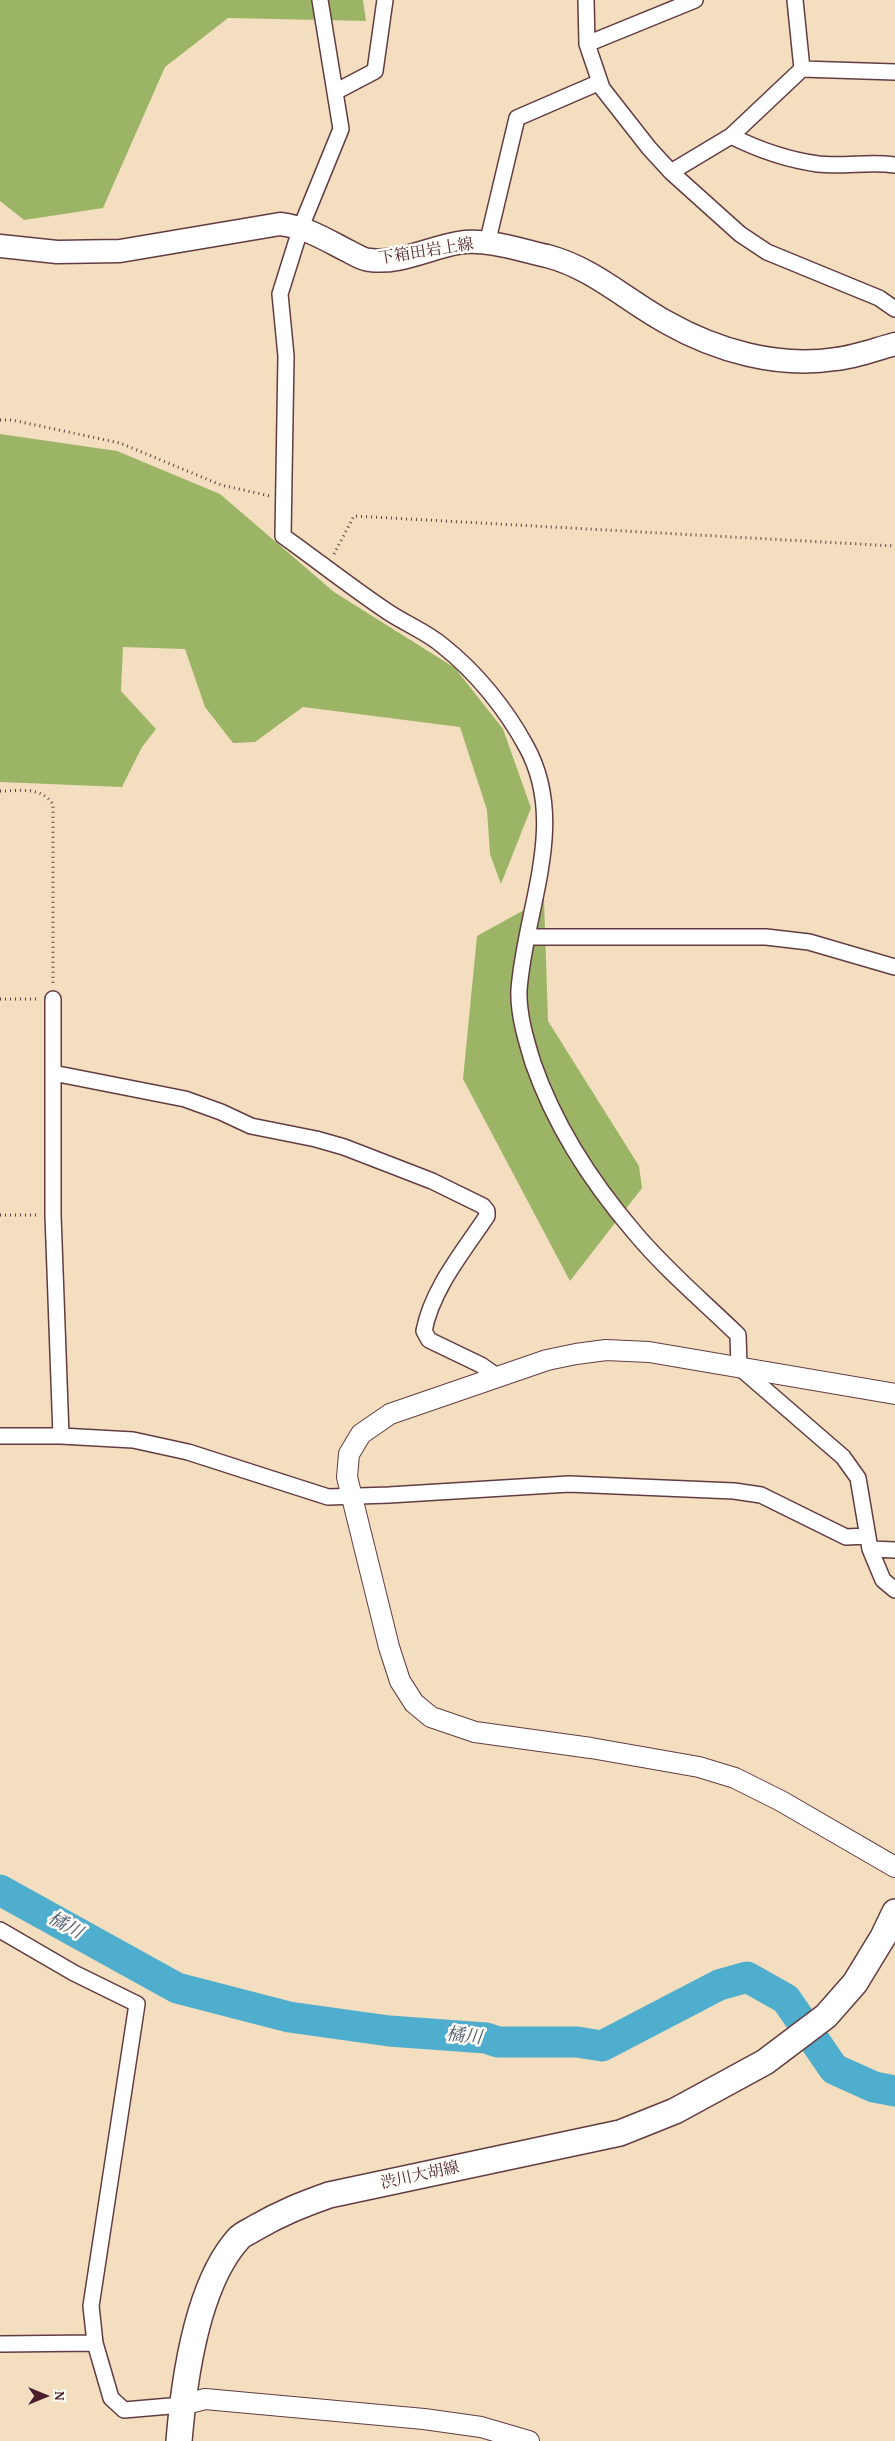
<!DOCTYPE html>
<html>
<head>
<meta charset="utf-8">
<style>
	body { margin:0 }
	#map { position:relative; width:895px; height:2441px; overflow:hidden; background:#f3dec0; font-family:"Gentium Book Plus",serif }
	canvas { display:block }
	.north { position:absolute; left:20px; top:2371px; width:50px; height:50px; -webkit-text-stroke:4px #fdfcf7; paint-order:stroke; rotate:90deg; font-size:14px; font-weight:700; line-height:20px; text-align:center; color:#4a1f2b }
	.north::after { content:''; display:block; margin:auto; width:18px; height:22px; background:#4a1f2b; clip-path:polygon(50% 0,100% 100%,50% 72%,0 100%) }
</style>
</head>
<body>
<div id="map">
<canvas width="895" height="2441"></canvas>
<div class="north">N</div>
</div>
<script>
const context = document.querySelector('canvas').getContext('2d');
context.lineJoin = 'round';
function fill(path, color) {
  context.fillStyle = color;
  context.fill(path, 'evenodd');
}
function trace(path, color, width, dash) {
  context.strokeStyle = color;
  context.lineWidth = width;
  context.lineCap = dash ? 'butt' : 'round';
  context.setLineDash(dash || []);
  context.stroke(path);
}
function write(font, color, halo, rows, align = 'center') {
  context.font = font + ' "Gentium Book Plus","Noto Serif JP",serif';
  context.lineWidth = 5;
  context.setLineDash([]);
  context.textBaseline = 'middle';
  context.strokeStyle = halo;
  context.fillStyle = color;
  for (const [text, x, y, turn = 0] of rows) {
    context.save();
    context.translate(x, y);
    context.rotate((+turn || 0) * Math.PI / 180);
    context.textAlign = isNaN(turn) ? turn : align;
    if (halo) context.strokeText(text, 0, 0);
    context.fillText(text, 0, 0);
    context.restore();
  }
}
fill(new Path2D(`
	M0 0H363L366 21 228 18 165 67 103 208 24 220 0 201Z
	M0 434 117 451 220 494 334 592 455 668 503 729 531 808 501 884 490 854 487 810 460 727 303 707 255 742 233 743 205 707 185 649 123 647 121 691 156 729 142 747 122 787 0 782Z
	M544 899 548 1021 639 1166 642 1188 570 1281 463 1079 477 936Z`), '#9cb466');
trace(new Path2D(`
	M0 1890 177 1988 289 2017 389 2031 486 2038 498 2042H577L602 2046 719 1985 747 1977 786 1999 834 2069 874 2087 895 2091`), '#4faecd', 31);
const minor = new Path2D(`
	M320 0 341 129 301 227 280 294 286 356 283 536C318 561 352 588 388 612 406 624 427 632 443 646 476 672 506 709 526 746 569 823 525 908 519 990 518 1014 526 1040 533 1063 555 1126 592 1183 635 1233 665 1269 704 1302 738 1335L739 1367 843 1457 858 1478 870 1549 883 1580 895 1590
	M586 0 587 44 602 88 649 148 671 172 740 234 767 252 879 298 895 309
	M795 0 802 69
	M587 44 695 0
	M335 92 375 71 385 0
	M731 136C757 149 789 160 818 164 844 167 870 161 895 165
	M671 172 731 136 802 69 895 72
	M487 244 517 118 600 82
	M528 937H766L809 942 895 967
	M53 999V1215L61 1436
	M53 1073 185 1099 221 1112 251 1126 316 1139 344 1147 432 1181 483 1206 487 1211V1216C463 1252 432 1289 424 1331L429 1340 481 1365 498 1377
	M0 1436H61L133 1440 188 1452 328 1497 389 1495 569 1484 734 1491 761 1495 846 1537 867 1536
	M870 1549 895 1550
	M0 1930 74 1973 137 2004 91 2306 95 2343 111 2398 124 2410 182 2405
	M0 2344 95 2343`);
const tertiary = new Path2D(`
	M895 1394 649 1352 606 1350 576 1354 547 1360 390 1414 361 1434 349 1454 347 1477 389 1647 400 1681 414 1703 431 1717 475 1732 591 1748 699 1767 735 1778 781 1801 895 1867
	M182 2405 205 2399 424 2419 481 2427 529 2441`);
const secondary = new Path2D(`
	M0 246 57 252 120 251 280 224C305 227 323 238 346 250 353 253 362 260 370 260 400 264 429 248 458 243 486 238 520 250 547 256 593 268 626 300 666 322 717 351 778 368 836 359 856 357 876 349 895 344`);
const primary = new Path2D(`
	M179 2441C184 2380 197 2284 239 2238 243 2234 250 2231 255 2228 281 2213 301 2205 329 2195L620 2133 675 2111 765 2062 826 2016 855 1983 883 1937 895 1912`);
trace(minor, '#633c41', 18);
trace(tertiary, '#633c41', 22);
trace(secondary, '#633c41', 25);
trace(primary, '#633c41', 28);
trace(new Path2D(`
	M0 420H12L120 443 221 485 270 496
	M334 554 354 516 895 546
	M0 791C20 791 40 786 53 804V984
	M0 999H39
	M0 1215H38`), '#633c41', 3, [1, 4]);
trace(minor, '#fff', 15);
trace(tertiary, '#fff', 20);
trace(secondary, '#fff', 22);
trace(primary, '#fff', 25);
write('16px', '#4a1f2b', '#fdfcf7', [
	["下箱田岩上線",426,252,-9],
	["渋川大胡線",420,2176,-12]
]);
write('italic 18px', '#4c586c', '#fdfcf7', [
	["橘川",65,1926,29],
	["橘川",464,2037,6]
]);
</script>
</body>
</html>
